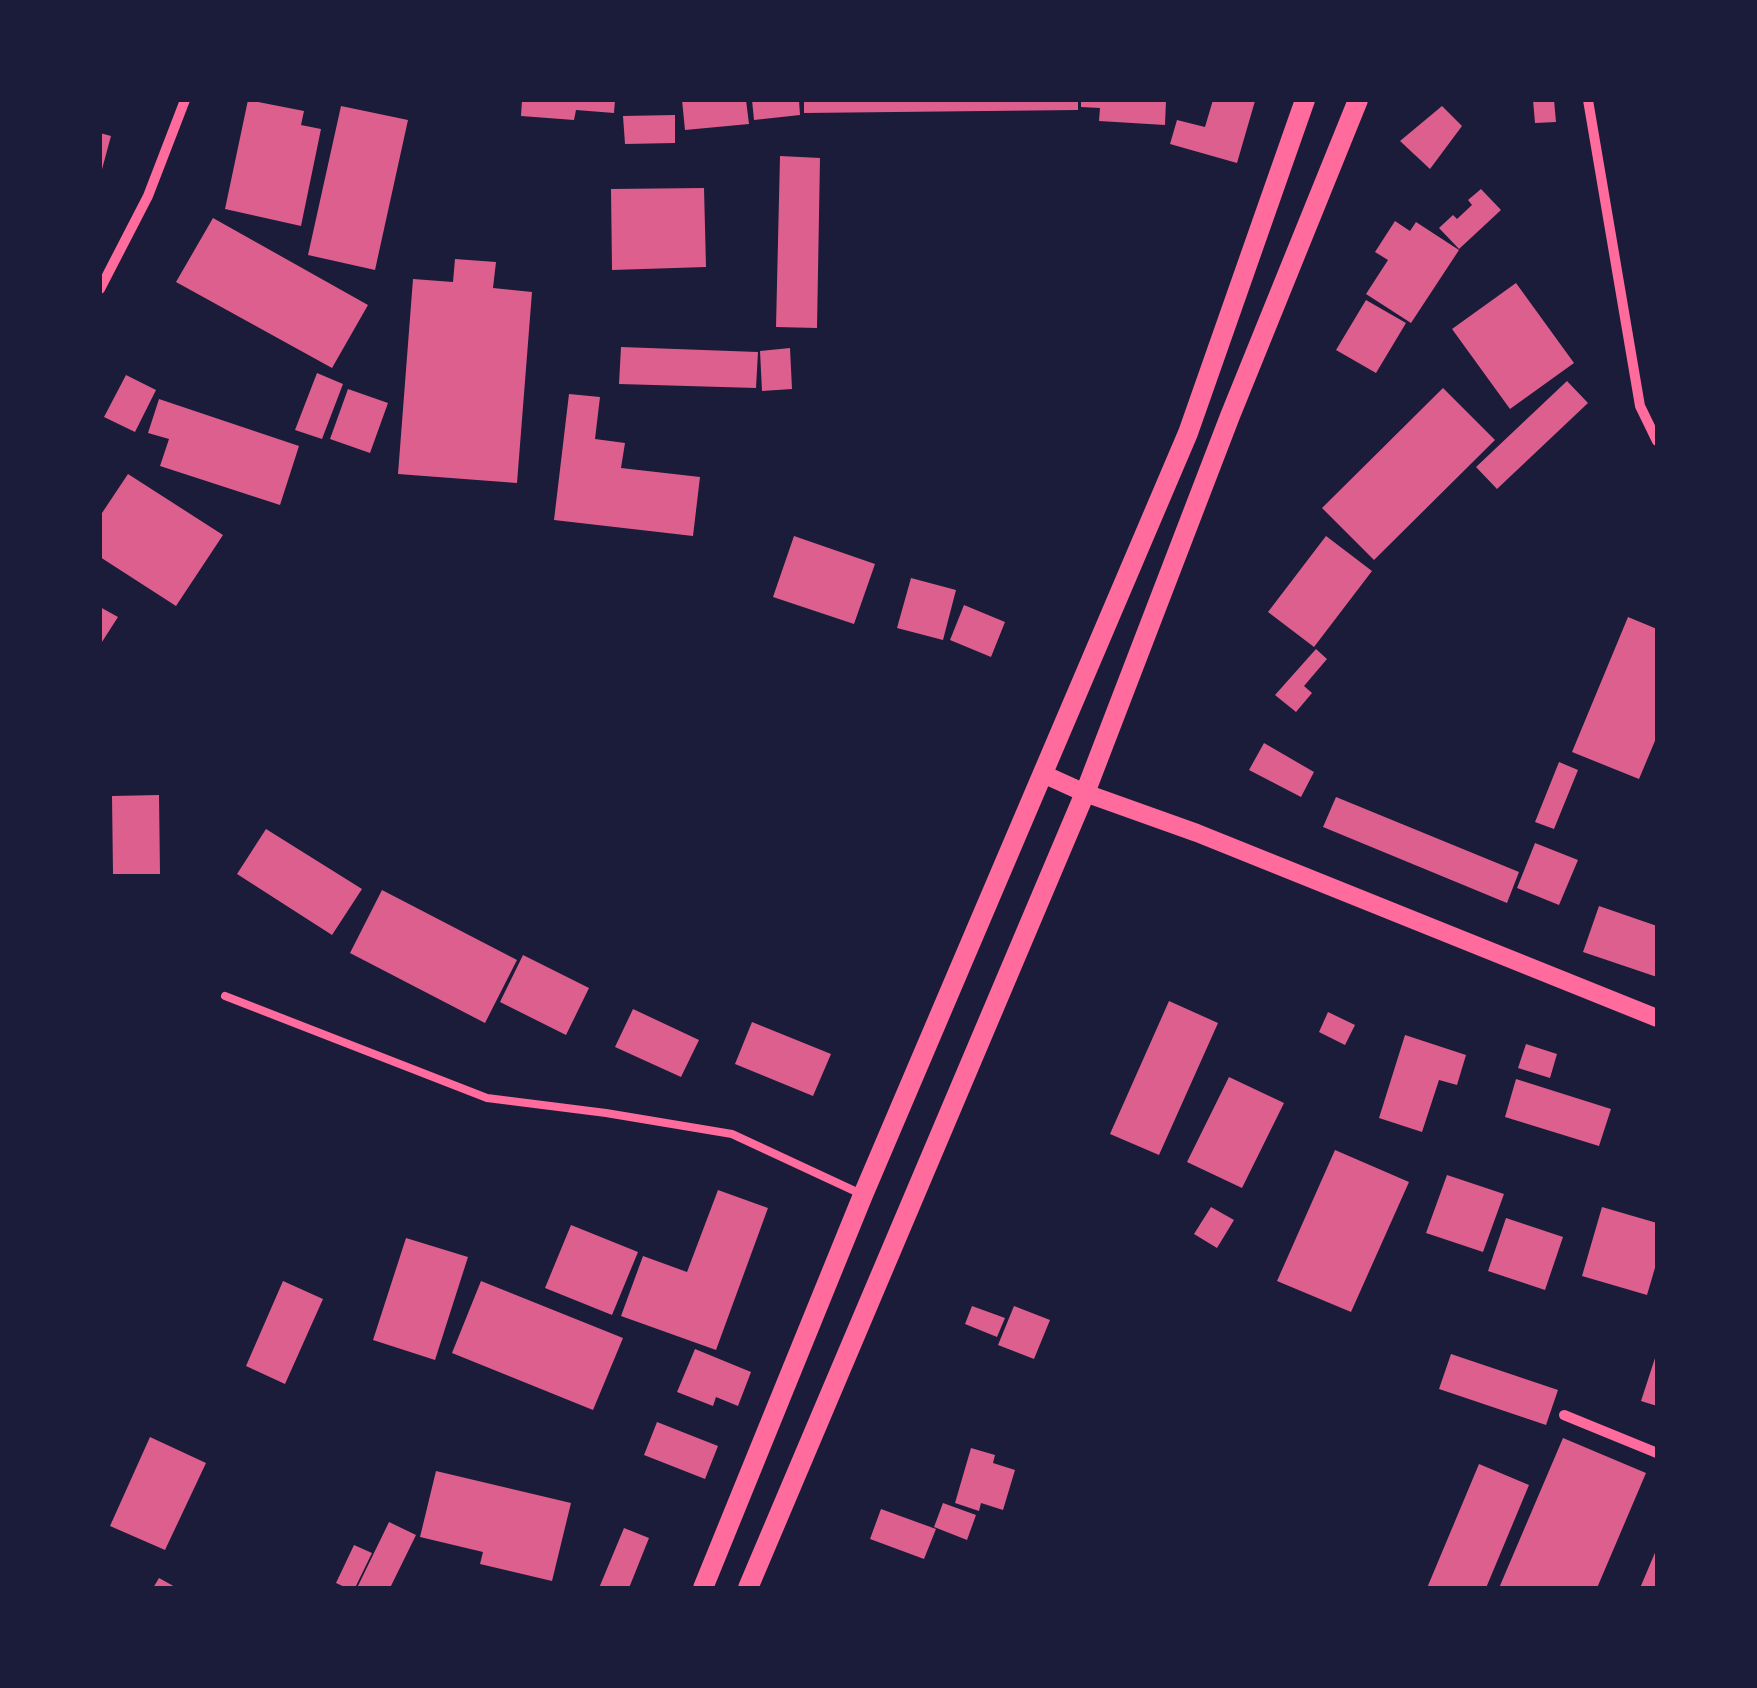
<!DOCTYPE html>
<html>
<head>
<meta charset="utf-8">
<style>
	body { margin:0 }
	#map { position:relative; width:1757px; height:1688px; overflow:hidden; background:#1b1b3a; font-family:Inter,sans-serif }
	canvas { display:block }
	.frame { position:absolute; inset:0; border:102px solid #1b1b3a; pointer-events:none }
</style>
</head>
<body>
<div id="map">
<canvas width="1757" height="1688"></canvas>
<div class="frame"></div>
</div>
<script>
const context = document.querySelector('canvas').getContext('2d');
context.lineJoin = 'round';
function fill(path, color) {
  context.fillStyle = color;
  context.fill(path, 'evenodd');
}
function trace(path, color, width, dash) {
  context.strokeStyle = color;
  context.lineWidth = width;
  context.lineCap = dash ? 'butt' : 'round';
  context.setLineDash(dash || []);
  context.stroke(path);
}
fill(new Path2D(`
	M248 100 304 111 301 125 321 129 301 226 225 209Z
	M522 100H615L614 113 576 110 574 120 521 116Z
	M682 100H746L749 124 685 130Z
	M752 100H799L800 115 754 120Z
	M804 100H1078V110L804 113Z
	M1081 100H1166L1165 125 1099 121 1100 108 1081 107Z
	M1213 100 1255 101 1237 163 1170 144 1177 120 1205 127Z
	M1533 100H1554L1556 122 1535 123Z
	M341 106 408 120 375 270 308 255Z
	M1442 106 1462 126 1430 169 1400 141Z
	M675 115V143L625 144 623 116Z
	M100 133 111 136 101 173H100Z
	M780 156 820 158 817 328 776 327Z
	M704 188 706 267 612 270 611 189Z
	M1481 189 1501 210 1459 249 1439 228 1453 215 1457 219 1472 205 1468 200Z
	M213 218 368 305 332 368 176 282Z
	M1395 221 1410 231 1416 222 1459 250 1411 323 1366 294 1388 260 1375 252Z
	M455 259 496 262 493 288 532 292 517 483 398 474 413 279 453 282Z
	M1516 283 1574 363 1510 409 1452 329Z
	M1366 300 1406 323 1376 373 1336 350Z
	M621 347 758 352 756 388 619 384Z
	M790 348 792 389 762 391 760 351Z
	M317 373 343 384 322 439 295 430Z
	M126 375 156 390 135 432 104 417Z
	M1567 381 1588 403 1497 489 1476 467Z
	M1443 388 1495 440 1374 560 1322 508Z
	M348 389 388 403 370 453 330 439Z
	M569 394 600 397 595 439 625 443 621 468 700 477 693 536 554 520Z
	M159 399 299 446 280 505 160 466 169 439 148 433Z
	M128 474 223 535 176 606 100 557V516Z
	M794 536 875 564 854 624 773 597Z
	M1326 536 1372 571 1314 647 1268 612Z
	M911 578 956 590 943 640 897 628Z
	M964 605 1005 622 991 657 950 640Z
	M100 607 118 617 100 645Z
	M1628 617 1657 629V736L1639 779 1572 752Z
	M1316 649 1327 659 1304 686 1312 693 1296 712 1275 695Z
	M1264 743 1314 772 1301 797 1249 770Z
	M1559 762 1578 770 1554 829 1535 822Z
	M159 795 160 874H113L112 796Z
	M1336 797 1519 872 1507 903 1323 827Z
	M266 829 362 889 332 935 237 874Z
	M1535 843 1578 860 1559 905 1517 888Z
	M382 890 517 960 485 1023 350 953Z
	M1599 906 1657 926V977L1583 952Z
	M523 955 589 988 566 1035 500 1002Z
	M1169 1001 1218 1023 1159 1155 1110 1134Z
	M633 1009 699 1040 681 1077 615 1047Z
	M1328 1012 1355 1025 1345 1045 1319 1032Z
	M752 1022 831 1054 813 1096 735 1064Z
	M1405 1035 1466 1055 1457 1085 1439 1080 1422 1132 1379 1118Z
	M1526 1044 1557 1054 1550 1078 1518 1068Z
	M1229 1077 1284 1103 1242 1188 1187 1162Z
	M1516 1079 1611 1109 1599 1146 1505 1117Z
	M1335 1150 1409 1182 1351 1312 1277 1281Z
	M1447 1175 1504 1194 1483 1252 1426 1233Z
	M718 1190 768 1208 716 1350 621 1316 643 1256 687 1272Z
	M1211 1207 1234 1220 1217 1248 1194 1234Z
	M1602 1207 1657 1223V1261L1647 1295 1582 1276Z
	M1506 1218 1563 1237 1545 1290 1488 1271Z
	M571 1225 638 1252 612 1315 545 1288Z
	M406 1238 468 1257 435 1360 373 1340Z
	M283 1281 323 1299 285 1384 246 1366Z
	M481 1281 623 1338 593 1410 452 1353Z
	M972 1306 1005 1318 997 1337 965 1324Z
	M1014 1306 1050 1320 1034 1359 998 1345Z
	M695 1349 751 1372 738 1406 716 1397 713 1406 677 1392Z
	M1657 1352V1406L1641 1401Z
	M1451 1354 1558 1390 1546 1425 1439 1389Z
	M657 1422 718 1446 705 1479 644 1455Z
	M150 1437 206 1463 165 1550 110 1526Z
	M1563 1438 1646 1473 1597 1588H1499Z
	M971 1448 995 1455 993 1463 1015 1470 1003 1510 981 1503 979 1511 955 1503Z
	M1479 1464 1529 1485 1486 1588H1427Z
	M436 1471 571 1503 552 1581 480 1564 483 1552 420 1537Z
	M943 1503 976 1515 967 1540 934 1527Z
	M881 1509 936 1529 924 1559 870 1539Z
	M389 1522 416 1535 390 1588H357Z
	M624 1528 649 1538 629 1588H599Z
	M354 1545 372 1553 355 1588H347L336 1583Z
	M1657 1548V1588H1640Z
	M159 1578 177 1588H153Z`), '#dd5f8e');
trace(new Path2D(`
	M225 996 487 1098 606 1113 732 1134 859 1193`), '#ff6b9d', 8);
trace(new Path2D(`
	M1588 100 1640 406 1657 441
	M100 289 148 196 185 100
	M1564 1415 1657 1453`), '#ff6b9d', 10);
trace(new Path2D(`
	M1043 774 1085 793 1197 833 1657 1018`), '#ff6b9d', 18);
trace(new Path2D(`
	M703 1588 863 1195 1188 433 1305 100
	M748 1588 1085 793 1230 416 1358 100`), '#ff6b9d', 20);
</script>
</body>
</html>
